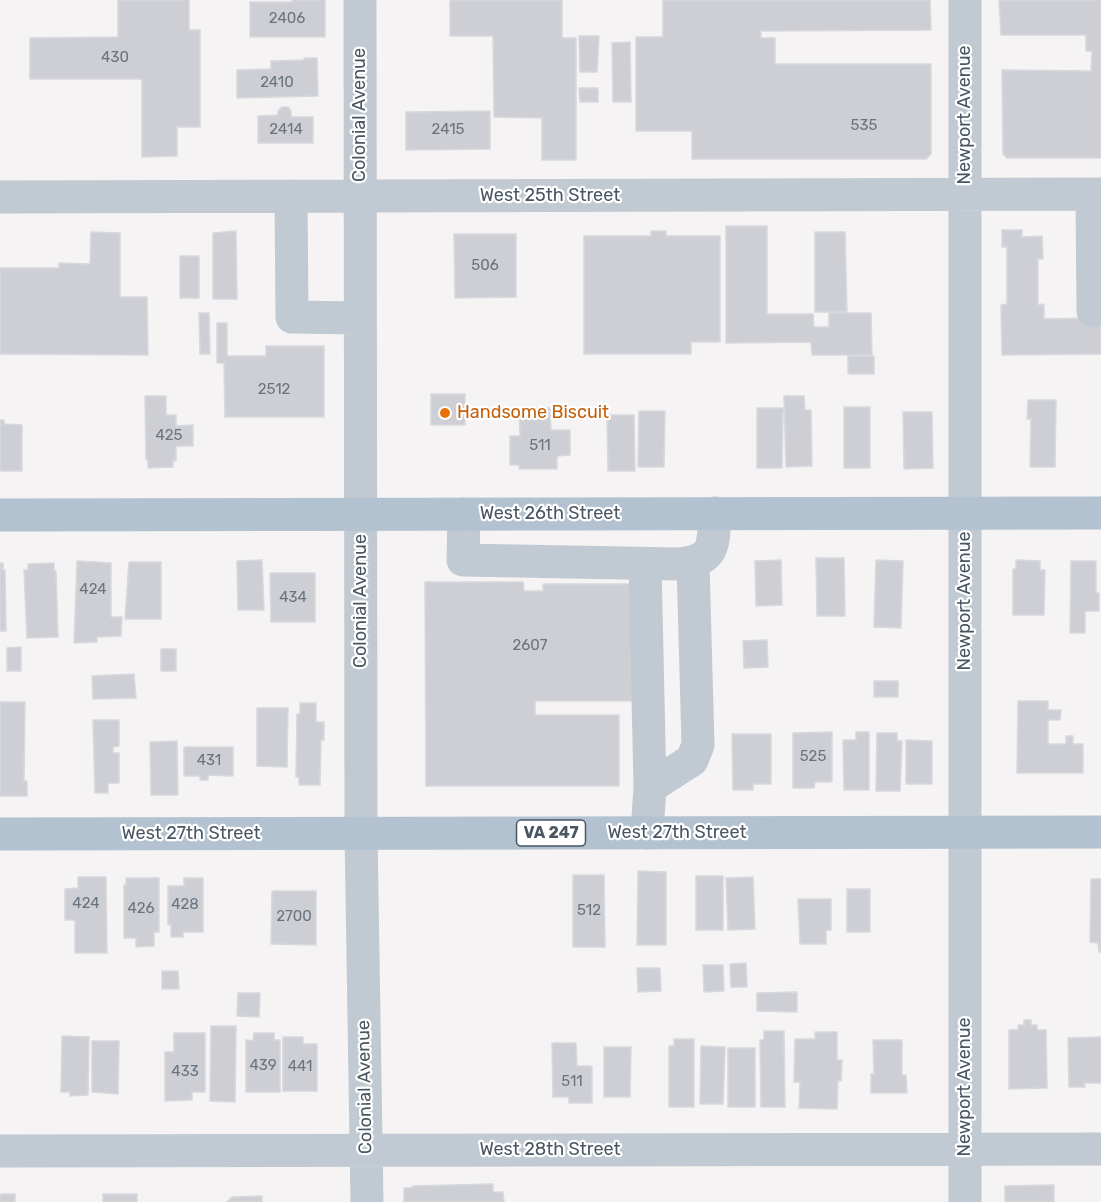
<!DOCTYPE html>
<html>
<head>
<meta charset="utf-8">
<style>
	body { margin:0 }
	canvas { display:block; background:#f5f3f3 }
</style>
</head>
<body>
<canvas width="1101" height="1202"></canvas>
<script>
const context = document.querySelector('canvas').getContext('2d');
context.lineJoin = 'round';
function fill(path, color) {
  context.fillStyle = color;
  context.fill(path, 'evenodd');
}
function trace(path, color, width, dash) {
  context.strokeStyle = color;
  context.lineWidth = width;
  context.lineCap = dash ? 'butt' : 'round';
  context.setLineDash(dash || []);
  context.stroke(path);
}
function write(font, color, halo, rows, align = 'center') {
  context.font = font + ' Rubik,sans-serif';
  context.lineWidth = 4.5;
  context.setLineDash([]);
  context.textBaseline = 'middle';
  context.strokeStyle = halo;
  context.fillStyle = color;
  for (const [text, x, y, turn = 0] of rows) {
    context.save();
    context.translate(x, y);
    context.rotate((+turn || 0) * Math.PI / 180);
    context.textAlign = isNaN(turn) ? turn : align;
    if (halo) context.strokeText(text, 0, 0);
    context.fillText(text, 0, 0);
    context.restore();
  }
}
const building = new Path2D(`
	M118 0H189V30H200V127H177V156L142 157V79H30V38L118 37Z
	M292 0H325V37H250V2H292Z
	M450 0H562V38H576V160H542V118L494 117 493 36H450Z
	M663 0H930L931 30 761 31V38H775V64H931V154L926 159H692V131H636V37H663Z
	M999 0H1101V158H1007L1003 154 1002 70 1091 71 1092 51H1086V35H1001Z
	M579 36H599L597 72H580Z
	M630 42 631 102H613L612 43Z
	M304 58H317L318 96 237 98V70L271 69V61L304 60Z
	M579 88H598V102H580Z
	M282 107H288L291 111V117H313V143H258V116L278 115V111Z
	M490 111V149L406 150V112Z
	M726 226H767V314H813L814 327H829V313H871L872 355H812L811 342 726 343Z
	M1002 230H1022V237L1042 236 1043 259H1038V305L1044 304V319L1101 318V354L1002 355 1001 305 1007 304V247H1002Z
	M236 231 237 299H213V233Z
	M651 231H666V236H720V342H691V354H584V236H651Z
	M91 232 120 233V297H147L148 355 0 354V268H59V263L90 264Z
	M815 232H845L847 312H815Z
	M454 234H516V297L455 298Z
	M180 256H199V298H180Z
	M199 313H209L210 354H200Z
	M217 323H227V356H266V346H324V417H225L224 363H217Z
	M848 356H874V374H848Z
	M431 394H465V425H431Z
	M145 396H166V415H176V426L193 425V446H176V461L173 460V467L148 468V460H146Z
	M784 396H804L805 410H811L812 466 786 467Z
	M1028 400H1056L1055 467H1030L1031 419H1027Z
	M844 407H870V468H844Z
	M519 408H550L551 430H570V455L557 456V469H519V465H510V436H520Z
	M757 408H783L782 468H757Z
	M639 411H665L664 467H638Z
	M903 412H932L933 468 904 469Z
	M607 415H634L635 471H608Z
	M0 420H4V424L22 425V471H0Z
	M816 558H844L845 616H817Z
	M262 560 264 610H238L237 561Z
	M781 560 782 605 756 606 755 561Z
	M876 560 903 561 901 628 874 627Z
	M1016 560 1040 561V570H1045L1044 615H1013V569H1016Z
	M77 561 111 563V617H122L121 636 97 637V642L74 643Z
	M1071 561H1096V593H1099V611H1085V633H1070Z
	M129 562H161V619H125Z
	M0 563H3V570H5L6 631H0Z
	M54 563V571H56L58 637 27 638 24 570H28V564Z
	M270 573H315V622H271Z
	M425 582H523L524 591H543V584H633L634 701H535V715H619V786H426Z
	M767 640 768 667 744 668 743 641Z
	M21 647V671H7V648Z
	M161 649H176V671H161Z
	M134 674 136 698 93 699 92 676Z
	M874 681H898V697H874Z
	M1018 701H1048V710H1061L1060 720H1048V744H1066V736H1073V744H1083V773H1017Z
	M0 702H25L24 781H27V796H0Z
	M300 703H316V722H324V740H321L320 785H299V777H296L297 714H300Z
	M257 708H288L287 767 257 766Z
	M93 720H119V746L113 747V753H119V783H108V793H95Z
	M832 732V782H815L814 788H793V733Z
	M856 732H869V790H844L843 740H856Z
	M877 733H897V741H902L900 791H876Z
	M732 734H771V784H753V790H733Z
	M906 740 932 741V784H906Z
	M177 741 178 795H151L150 742Z
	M184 747H233V776L208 775V780H200V776H184Z
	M638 871 666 872V945H637Z
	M573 875H604L605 947H573Z
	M696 876H723V930H696Z
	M78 877H106L107 953H75V920H65V889L78 888Z
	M753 877 755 929 728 930 726 878Z
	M126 878H159V932H154V946L136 947V938H124V885H126Z
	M184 878H203V932H183V937H171V924L168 925V886H184Z
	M1091 879H1101V952H1099L1098 943 1090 942Z
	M847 889H870V932H847Z
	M272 891H316V945L271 944Z
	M798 899H831V930H826V944H800Z
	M746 963 747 987H731L730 964Z
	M703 965H723L724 991 704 992Z
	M637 968H660L661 991 638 992Z
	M162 971H178L179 989H162Z
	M797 992V1012L757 1011V993Z
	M238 993H260L259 1017 237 1016Z
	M1024 1020H1031V1025H1037V1030H1046L1047 1088 1009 1089V1030H1018V1025H1024Z
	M211 1026H236L235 1102 210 1101Z
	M764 1031H784L785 1107H761L760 1040H764Z
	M815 1032H837V1060H842L841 1081 838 1080 837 1109 799 1108 800 1082H794L795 1039H815Z
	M174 1033H205V1092H192V1100L165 1101V1052H174Z
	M254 1033H274V1040H280V1092H246V1040L253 1041Z
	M62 1036 89 1037 88 1095 70 1096V1092H61Z
	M283 1037H303V1044H317V1091H283Z
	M1101 1037V1083H1084L1085 1087H1069L1068 1038Z
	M674 1039H694V1107H669V1046H674Z
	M873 1040H902V1075H906L907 1093H871V1074H874Z
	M92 1041H119L118 1094 92 1092Z
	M552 1043H576L577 1066H592V1103H569V1097H553Z
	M701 1046 725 1047 723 1104H700Z
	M604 1047H631L630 1097H604Z
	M728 1048H755V1107H728Z
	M493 1184V1192H503L504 1202H404V1188H413L412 1186Z
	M1054 1185V1202H1005V1186Z
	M0 1194H15V1202H0Z
	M103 1194H137V1202H103Z
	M262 1196V1202H227L232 1197Z`);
fill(building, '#cdcfd5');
trace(building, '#d7d9de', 1.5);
trace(new Path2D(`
	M360 0 361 833 367 1202
	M1092 195 1093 311
	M291 196 292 317 360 318
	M0 197 1101 194
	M464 514 463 560 678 564C716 560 713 546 715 513
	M645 564 650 787 647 833
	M650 787 692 760 698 745 693 563
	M0 1151 1101 1149
	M965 1202V0`), '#c1cad2', 33);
trace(new Path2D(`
	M0 515 1101 513
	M0 834 1101 832`), '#b3c2d1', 33);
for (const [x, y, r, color] of [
	[445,413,6,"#e8710a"]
]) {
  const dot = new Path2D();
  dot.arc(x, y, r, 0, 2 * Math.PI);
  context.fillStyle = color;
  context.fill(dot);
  trace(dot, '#fff', 2);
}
write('15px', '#6b747e', null, [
	["2406",287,19],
	["430",115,58],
	["2410",277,83],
	["535",864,126],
	["2414",286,130],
	["2415",448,130],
	["506",485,266],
	["2512",274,390],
	["425",169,436],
	["511",540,446],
	["424",93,590],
	["434",293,598],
	["2607",530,646],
	["525",813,757],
	["431",209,761],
	["424",86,904],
	["428",185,905],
	["426",141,909],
	["512",589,911],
	["2700",294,917],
	["439",263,1066],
	["441",300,1067],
	["433",185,1072],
	["511",572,1082]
]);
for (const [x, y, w] of [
	[551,833,69]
]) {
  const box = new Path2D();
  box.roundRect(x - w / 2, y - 13, w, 26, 4.5);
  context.fillStyle = '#fff';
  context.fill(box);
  trace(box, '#4a5661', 1.5);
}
write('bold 16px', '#4a5661', null, [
	["VA 247",551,833]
]);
write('18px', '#4a5661', '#fff', [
	["Colonial Avenue",360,115,-90],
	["Newport Avenue",965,115,-90],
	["West 25th Street",550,196],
	["West 26th Street",550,514],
	["Colonial Avenue",361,601,-90],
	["Newport Avenue",965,601,-90],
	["West 27th Street",677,833],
	["West 27th Street",191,834],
	["Colonial Avenue",365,1087,-91],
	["Newport Avenue",965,1087,-90],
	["West 28th Street",550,1150]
]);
write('18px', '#c56008', '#fff', [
	["Handsome Biscuit",457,413]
], 'left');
</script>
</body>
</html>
